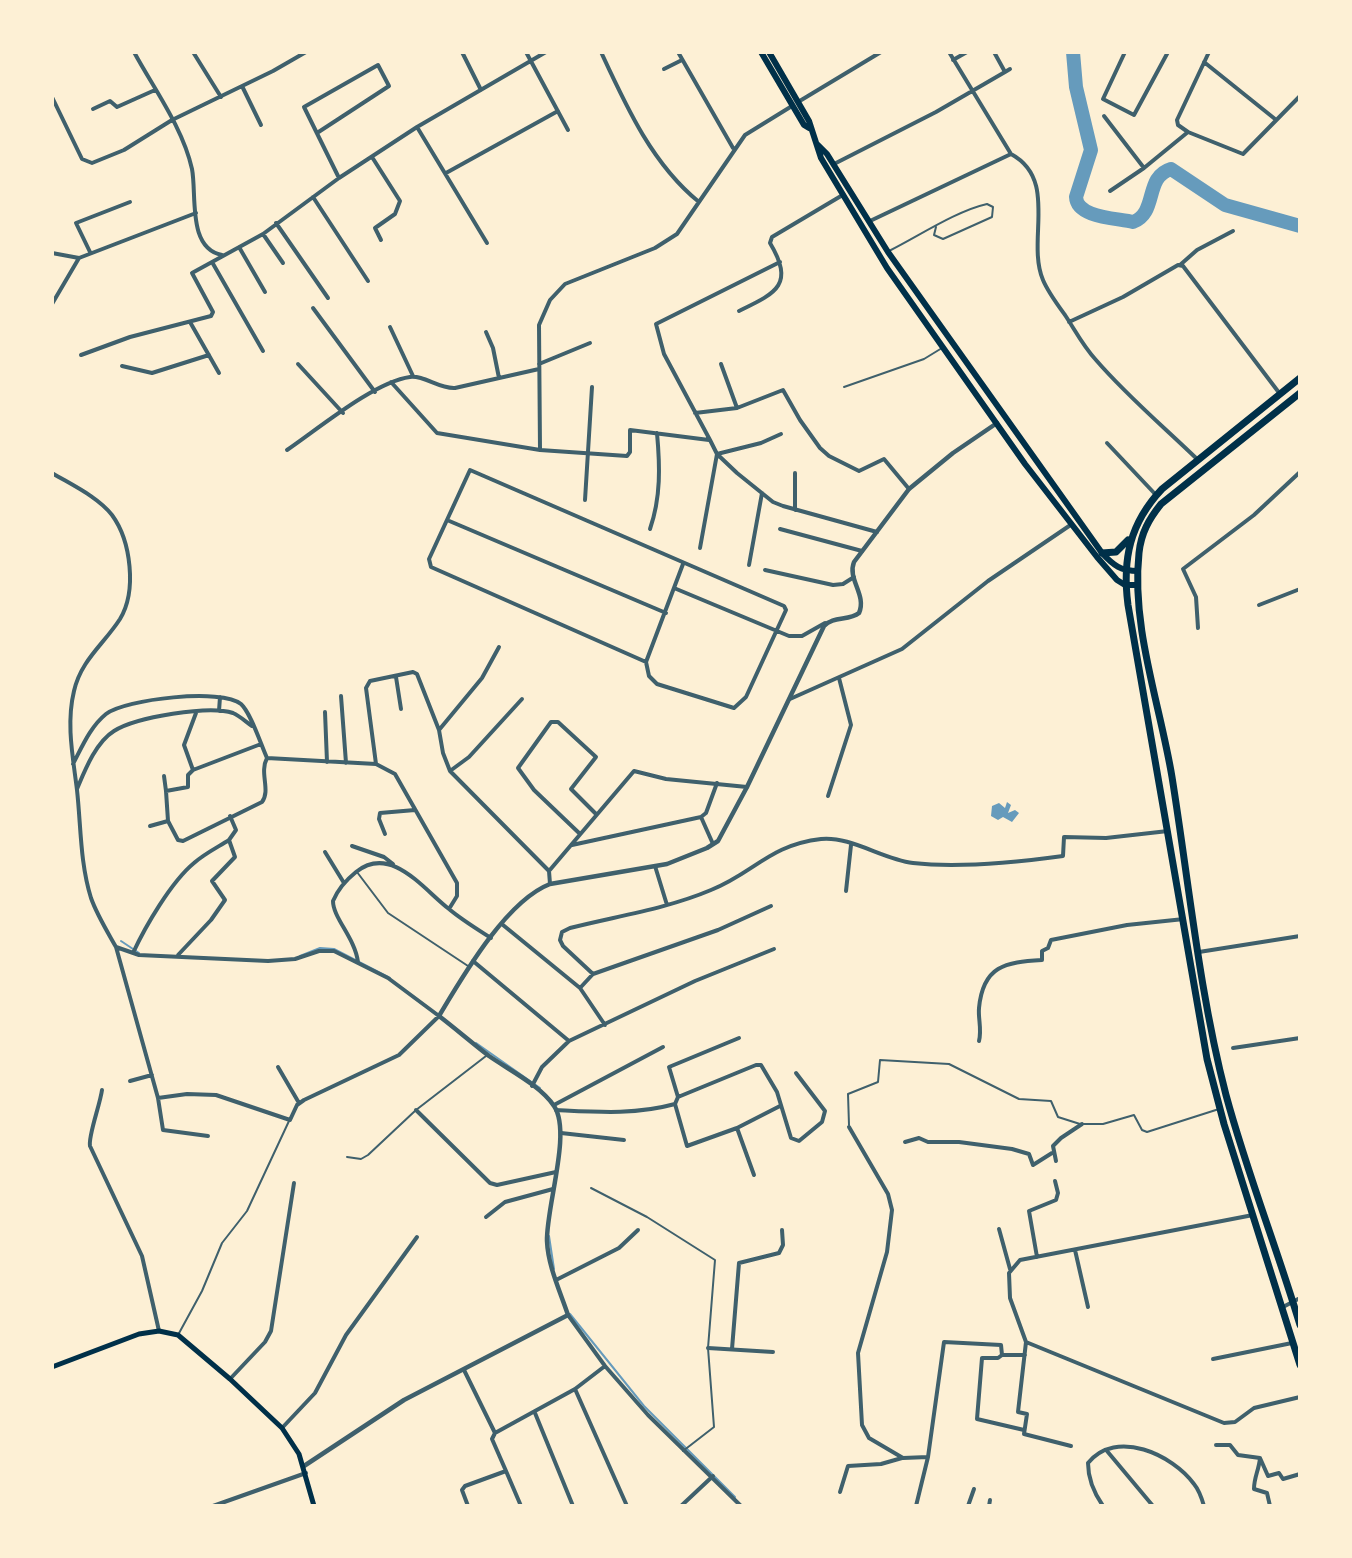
<!DOCTYPE html>
<html>
<head>
<meta charset="utf-8">
<style>
	body { margin:0 }
	#map { position:relative; width:1352px; height:1558px; overflow:hidden; background:#fdf0d5; font-family:Figtree,sans-serif }
	canvas { display:block }
	.frame { position:absolute; inset:0; border:54px solid #fdf0d5; pointer-events:none }
</style>
</head>
<body>
<div id="map">
<canvas width="1352" height="1558"></canvas>
<div class="frame"></div>
</div>
<script>
const context = document.querySelector('canvas').getContext('2d');
context.lineJoin = 'round';
function fill(path, color) {
  context.fillStyle = color;
  context.fill(path, 'evenodd');
}
function trace(path, color, width, dash) {
  context.strokeStyle = color;
  context.lineWidth = width;
  context.lineCap = dash ? 'butt' : 'round';
  context.setLineDash(dash || []);
  context.stroke(path);
}
fill(new Path2D(`
	M1007 802 1011 805 1008 813 1015 810 1019 813 1012 822 1003 817 998 820 991 816 992 806 999 803 1005 808Z`), '#669bbc');
trace(new Path2D(`
	M121 941 139 953
	M300 956 320 948 334 949 390 978
	M476 1043 540 1088
	M549 1236 554 1269
	M570 1314 644 1406 735 1497`), '#669bbc', 2);
trace(new Path2D(`
	M1073 52 1076 87 1091 150 1076 197C1077 218 1117 218 1133 222 1158 213 1144 177 1171 169L1225 205 1300 226`), '#669bbc', 14);
trace(new Path2D(`
	M889 251C919 236 956 211 987 204L993 207 992 217 943 239 934 235 936 227
	M844 387 924 359 942 348
	M357 872 388 913 468 966
	M849 1125 848 1094 878 1082 880 1060 949 1064 1019 1099 1051 1101 1058 1117 1080 1124H1103L1134 1115 1142 1130 1147 1132 1219 1109
	M347 1157 361 1159 368 1155 416 1110 486 1056
	M591 1188 647 1217 715 1260 708 1348 714 1427 683 1451
	M178 1335 202 1291 222 1243 247 1211 289 1121`), '#3f606c', 2);
trace(new Path2D(`
	M134 52C154 89 183 128 192 169 197 195 187 248 222 255
	M193 52 221 97
	M462 52 481 90
	M526 52 568 130
	M601 52C626 106 652 164 699 202
	M678 52 733 148
	M949 52 1011 154
	M994 52 1005 72 1010 69
	M1125 52 1103 99 1134 115 1168 52
	M953 60 967 52
	M1204 62 1275 119
	M664 69 682 60
	M242 86 261 125
	M52 97 82 159 92 163 124 150 172 120 273 71 306 52
	M798 102 881 52
	M93 109 110 101 117 107 155 90
	M1104 116 1144 168
	M417 127 487 243
	M1188 132 1243 154 1300 96
	M317 133 389 86 378 65 304 107 339 178
	M1011 154C1059 180 1026 240 1043 280 1048 292 1057 304 1065 315 1075 330 1083 346 1096 360 1127 396 1164 427 1198 460
	M372 157 400 201 395 214 375 228 381 240
	M834 164 936 112 1005 72
	M446 173 558 111
	M1110 191 1144 168 1188 132 1178 125 1177 120 1209 52
	M313 197 368 281
	M870 221 1011 154
	M276 223 328 298
	M263 234 283 263
	M239 247 265 292
	M90 252 76 223 130 202
	M52 253 79 258
	M212 262 263 351
	M780 262 656 324 664 354 710 440 717 454 737 473 773 502 783 506 877 532
	M1180 265 1197 250 1233 231
	M52 304 79 258 196 213
	M313 308 375 392
	M739 311C776 293 795 285 770 243L772 237 841 196
	M190 322 219 373
	M1069 322 1123 297 1178 265 1183 266 1280 394
	M390 327 413 376
	M486 332 493 348 499 378
	M81 355 130 337 211 316 213 312 192 273 263 234 339 178 417 127 546 52
	M298 364 343 413
	M539 364 590 343
	M721 364 737 408
	M122 366 152 373 209 355
	M391 382 437 433 540 450 539 325 550 300 565 284 655 248 677 234 745 135 792 106
	M695 413 737 408 783 390 800 420 820 448 829 456 859 471 884 459 909 489
	M1107 443 1156 495
	M287 450C318 429 374 382 410 377 424 375 439 389 455 388L539 369
	M540 450 627 456 630 452V430L709 440
	M52 473C72 485 98 497 112 515 131 541 137 591 120 619 104 644 81 660 74 691 66 724 73 757 77 790 81 826 80 863 91 898 97 915 107 931 116 947L139 955 268 961 295 959 319 951H334L388 978 439 1016 399 1055 304 1100 297 1105 290 1120 216 1095 187 1094 158 1098
	M795 473V510
	M585 500 592 387
	M447 520 666 613
	M650 529C661 497 660 466 657 433
	M780 529 862 551
	M700 548 717 454 761 443 781 434
	M749 565 762 493
	M765 570 833 585 843 584 854 577
	M674 588 789 636H802L825 623
	M1259 605 1300 589
	M1198 628 1196 597 1183 569 1254 515 1300 472
	M646 662 431 567 429 559 470 470 784 606 786 610 746 697 734 708 657 684 649 676 646 662 683 564
	M396 677 401 709
	M341 696 346 763
	M790 699 902 649 988 581 1072 524
	M219 711 220 697
	M325 712 327 762
	M196 713 184 745 193 770 261 744
	M439 730 482 678 499 647
	M73 764C82 747 90 727 106 714 125 699 222 688 241 704 251 713 261 745 267 758
	M193 770 188 775V787L166 791 168 821 178 840 183 841 262 802C271 790 259 773 267 758L376 764
	M450 771 469 757 522 699
	M164 776 166 791
	M77 789C85 770 96 742 114 731 136 717 209 705 233 713 240 716 246 722 252 726
	M828 796 851 725 839 678
	M701 817 713 844
	M150 826 168 821
	M579 833 534 790 518 768 551 722H558L596 757 571 789 596 814
	M385 834 379 819 380 813 415 810
	M572 845 701 817 706 813 717 783
	M352 846 384 857 393 864
	M325 852 344 883
	M655 866 667 905
	M550 884 549 871 634 771 666 779 747 787
	M846 891 851 845
	M449 909 457 896V883L395 774 376 764 366 688 370 681 413 672 417 674 439 730 443 753 450 771 549 871
	M503 925 580 988 605 1025
	M116 947 158 1098 163 1130 208 1136
	M1199 952 1300 936
	M133 953C145 927 171 882 194 863 204 854 218 847 229 840
	M178 955 211 920 225 900 212 881 235 857 229 840 236 830 230 816
	M473 961 569 1041
	M358 962C355 938 333 918 333 901 338 889 346 880 356 872 391 844 423 889 449 909 462 920 477 929 491 938
	M593 974 563 946 560 940 562 932 570 928C617 916 666 909 711 890 754 873 769 845 821 839 851 836 882 859 913 863 956 868 1019 862 1063 856L1064 837 1106 838 1168 831
	M580 988 593 974 718 930 771 906
	M979 1041C982 1029 978 1019 979 1008 983 966 1005 962 1042 960V951L1048 948 1051 940 1127 925 1184 919
	M1233 1048 1300 1038
	M278 1067 299 1103
	M130 1081 152 1075
	M532 1086 542 1067 569 1041 695 981 774 949
	M102 1090C100 1105 88 1136 90 1146L142 1256 159 1331
	M678 1097 669 1067 739 1038
	M675 1104 687 1146 737 1128 780 1106
	M554 1105 663 1047
	M416 1110 490 1183 497 1185 556 1172
	M556 1110C597 1112 635 1115 675 1104L678 1097 756 1065H761L777 1092 791 1138 799 1141 822 1122 825 1111 796 1073
	M849 1127 888 1194 892 1210 887 1252 858 1353 862 1425 869 1438 903 1458 928 1457
	M737 1128 754 1175
	M561 1133 624 1140
	M905 1142 919 1138 928 1142H959L1012 1149 1029 1154 1033 1165 1052 1153
	M1056 1161 1053 1146 1061 1138 1082 1124
	M1253 1215 1020 1260 1009 1273 1010 1298 1026 1342 1224 1423 1235 1422 1254 1408 1300 1397
	M486 1217 505 1202 553 1189
	M999 1229 1010 1269
	M1075 1250 1088 1307
	M1037 1257 1029 1211 1056 1200 1058 1193 1055 1181
	M556 1280 619 1248 638 1230
	M1283 1307 1300 1298
	M568 1315 605 1366 648 1415 741 1506
	M1026 1342 1018 1412 1027 1414 1024 1434 1071 1446
	M708 1348 773 1352
	M732 1349 739 1263 779 1253 783 1245 782 1230
	M1002 1355 998 1358H982L977 1419 1024 1430
	M1213 1359 1292 1343
	M464 1370 495 1433 492 1439 506 1471 465 1486 462 1490 468 1506
	M230 1379 265 1342 271 1331 294 1183
	M575 1389 627 1506
	M535 1413 573 1506
	M282 1428 315 1393 346 1335 417 1237
	M495 1433 575 1389 605 1366
	M1216 1445H1230L1238 1455 1260 1458
	M1107 1451 1153 1506
	M506 1471 521 1506
	M840 1492 848 1466 881 1464 902 1458
	M213 1506 306 1473
	M681 1506 713 1476
	M916 1506 928 1457 944 1342 1001 1345 1002 1355H1025
	M968 1506 974 1489
	M989 1506 990 1500
	M1103 1506C1094 1493 1088 1479 1088 1463 1116 1428 1173 1455 1194 1484 1199 1490 1202 1499 1204 1506
	M1270 1506 1267 1493 1254 1489C1254 1477 1259 1470 1260 1458L1268 1476 1279 1473 1283 1479 1300 1474`), '#3f606c', 4);
trace(new Path2D(`
	M304 1466 404 1400 568 1315C560 1291 548 1266 547 1241 546 1207 572 1132 554 1106 541 1086 509 1070 489 1056 472 1043 456 1029 439 1016 463 976 506 901 550 884L667 864 707 848 718 841 747 787 824 626C833 616 849 621 859 613 867 595 847 579 854 562L909 489 953 453 997 423`), '#3f606c', 4.5);
trace(new Path2D(`
	M52 1367 139 1334 159 1331 178 1335 230 1379 282 1428 299 1454 314 1506`), '#003049', 5);
trace(new Path2D(`
	M761 52 804 125 809 128
	M769 52 809 121 821 158 887 268 1025 464 1097 557 1117 580 1125 585H1138
	M818 145 827 154 888 252 1102 553C1114 566 1121 571 1138 571`), '#003049', 6);
trace(new Path2D(`
	M1300 378 1162 489C1130 523 1122 559 1128 605L1207 1059 1224 1124 1300 1365
	M1300 393 1161 504C1149 519 1141 533 1139 553 1131 627 1160 704 1172 777 1189 883 1199 991 1226 1095 1247 1173 1277 1248 1300 1325
	M1102 553 1116 552 1128 540`), '#003049', 7);
</script>
</body>
</html>
